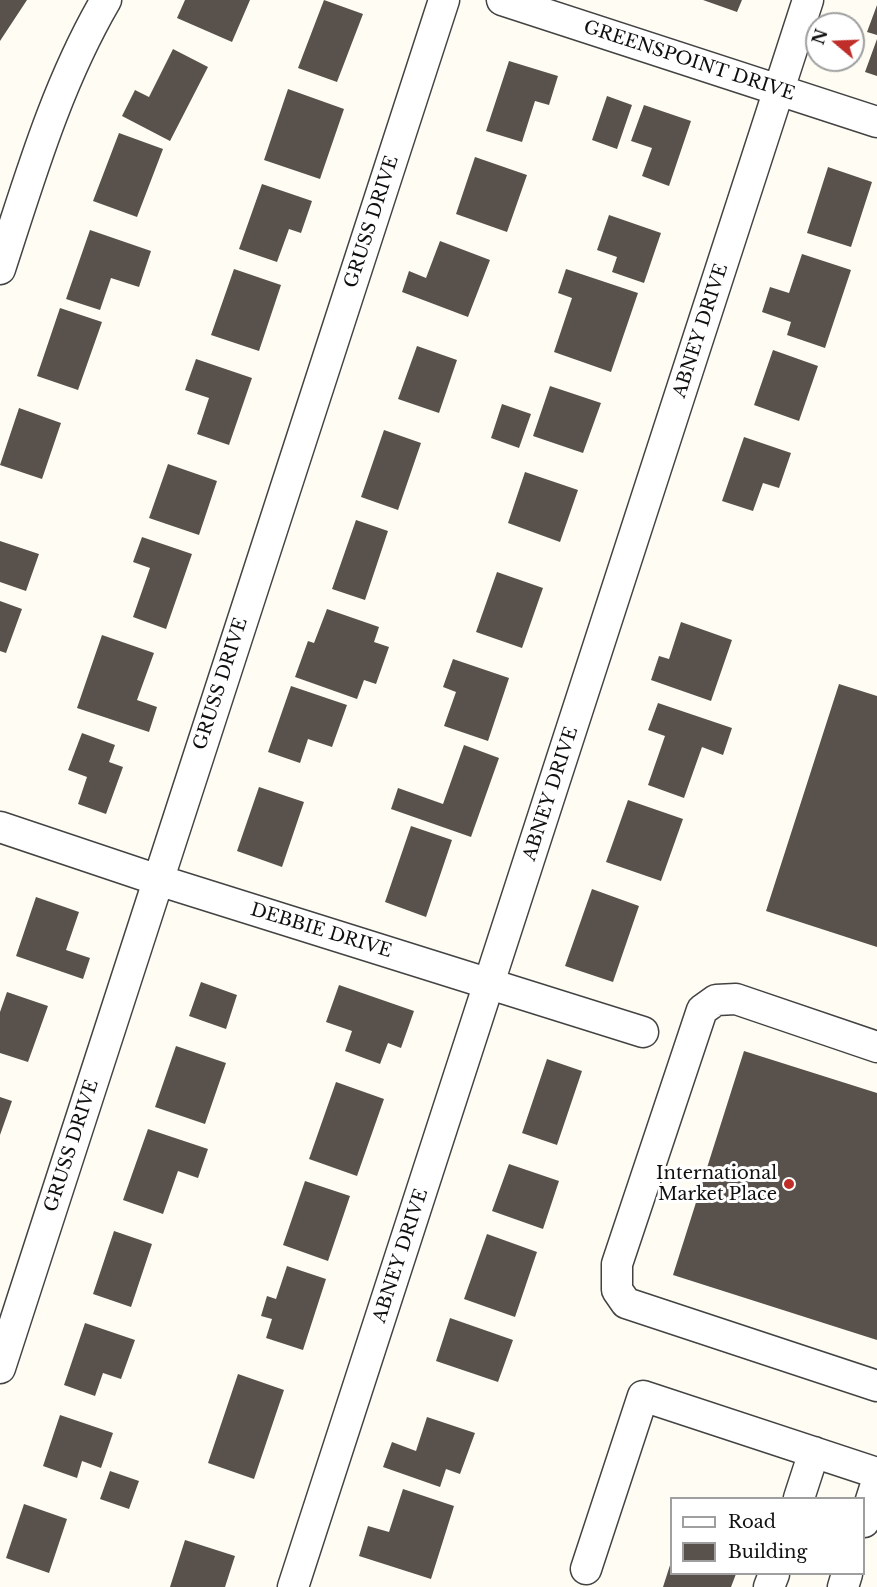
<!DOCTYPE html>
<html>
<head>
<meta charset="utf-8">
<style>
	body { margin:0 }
	#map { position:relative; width:877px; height:1587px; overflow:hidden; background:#fffdf3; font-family:"Libre Baskerville",serif }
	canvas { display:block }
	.legend { position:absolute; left:670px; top:1497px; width:195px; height:78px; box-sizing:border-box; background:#fff; border:2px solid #9f9f9f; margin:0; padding:8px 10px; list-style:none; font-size:18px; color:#101010 }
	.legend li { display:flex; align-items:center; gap:12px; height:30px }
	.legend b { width:30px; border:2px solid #9f9f9f }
	.north { position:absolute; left:805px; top:12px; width:60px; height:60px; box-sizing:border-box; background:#fff; border:2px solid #9f9f9f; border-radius:50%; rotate:289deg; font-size:16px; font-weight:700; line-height:24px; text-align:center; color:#101010 }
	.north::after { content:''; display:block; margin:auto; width:21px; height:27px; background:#bf2e29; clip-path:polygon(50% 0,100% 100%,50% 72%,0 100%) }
</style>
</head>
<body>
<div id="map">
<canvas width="877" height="1587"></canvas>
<ul class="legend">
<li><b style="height:8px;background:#fff"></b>Road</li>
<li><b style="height:16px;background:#59524c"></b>Building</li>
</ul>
<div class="north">N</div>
</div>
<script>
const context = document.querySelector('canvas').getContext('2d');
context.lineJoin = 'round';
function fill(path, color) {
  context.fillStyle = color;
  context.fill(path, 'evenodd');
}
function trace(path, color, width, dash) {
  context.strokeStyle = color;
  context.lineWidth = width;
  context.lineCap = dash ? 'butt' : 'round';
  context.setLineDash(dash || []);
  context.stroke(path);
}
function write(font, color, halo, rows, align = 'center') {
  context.font = font + ' "Libre Baskerville",serif';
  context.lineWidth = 6;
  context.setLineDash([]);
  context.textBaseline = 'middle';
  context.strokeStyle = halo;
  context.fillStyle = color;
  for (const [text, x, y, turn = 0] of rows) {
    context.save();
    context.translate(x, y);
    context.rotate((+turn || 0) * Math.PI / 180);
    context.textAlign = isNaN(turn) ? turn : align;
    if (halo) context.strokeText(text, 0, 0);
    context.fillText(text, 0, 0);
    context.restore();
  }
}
fill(new Path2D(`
	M0 0H27L0 41Z
	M185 0H250L232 42 177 18Z
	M324 0 363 14 337 82 298 68Z
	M703 0H742L737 12Z
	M877 5V35L867 32Z
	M877 39V76L865 72Z
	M173 49 208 67 170 141 122 116 135 90 149 97Z
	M509 61 558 76 549 105 535 101 522 142 486 131Z
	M288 89 344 109 320 179 264 160Z
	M607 96 632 105 617 149 592 140Z
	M644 105 691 121 669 186 642 176 652 148 631 141Z
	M119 133 163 149 137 217 93 201Z
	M475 157 527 175 507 232 456 214Z
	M828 167 872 182 851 247 807 233Z
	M262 184 312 201 301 233 289 229 277 262 239 249Z
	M609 215 661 233 644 283 612 272 617 257 597 250Z
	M90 230 151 251 139 287 111 278 100 310 66 299Z
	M440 241 490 260 468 317 402 292 409 271 426 278Z
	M802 254 851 270 825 348 787 335 791 322 762 312 770 287 789 293Z
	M234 269 281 285 259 351 211 335Z
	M566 269 638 293 611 372 554 352 572 298 558 293Z
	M60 308 102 322 78 390 37 376Z
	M417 346 457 360 439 413 398 399Z
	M773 350 818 366 799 421 754 405Z
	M196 359 252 378 229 445 197 434 209 398 185 390Z
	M550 386 601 403 583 453 533 436Z
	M502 404 531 414 519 448 491 438Z
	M19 408 61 423 42 479 0 465Z
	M384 430 421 443 398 510 361 497Z
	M744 437 791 453 779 488 763 483 753 511 722 501Z
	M168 464 217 481 199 535 149 518Z
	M525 472 578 490 560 542 508 523Z
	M356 520 388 531 365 600 332 589Z
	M142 537 192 554 166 629 133 617 150 568 133 562Z
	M0 541 39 554 26 591 0 582Z
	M497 572 543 588 522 648 476 632Z
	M0 601 22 609 6 653 0 651Z
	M327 609 379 627 374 642 389 647 376 684 364 680 357 699 295 677 308 641 314 643Z
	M681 622 732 640 711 701 651 680 659 656 669 659Z
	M102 635 154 653 137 700 157 707 149 732 77 708Z
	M453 659 509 678 488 741 444 726 456 692 443 687Z
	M839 684 877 696V947L766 911Z
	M291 686 347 705 332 747 308 739 300 763 268 752Z
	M658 703 732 728 723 755 702 747 684 798 648 785 665 736 648 730Z
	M82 733 115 745 109 762 123 767 106 814 78 804 87 777 68 770Z
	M464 745 499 758 471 837 391 809 398 788 443 804Z
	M259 787 304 802 282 867 237 851Z
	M628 800 683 819 661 881 606 862Z
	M411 826 452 840 426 917 385 902Z
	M592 889 639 906 613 982 565 966Z
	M36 897 79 912 66 950 90 958 83 979 16 956Z
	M201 982 237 995 226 1029 189 1016Z
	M339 985 414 1011 401 1048 388 1043 380 1064 345 1051 352 1031 326 1022Z
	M7 992 48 1006 28 1062 0 1053V1012Z
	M176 1046 226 1063 205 1124 155 1107Z
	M744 1051 877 1093V1340L673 1275Z
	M547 1059 582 1071 557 1145 522 1133Z
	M336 1082 384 1099 357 1176 309 1159Z
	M0 1097 12 1101 0 1135Z
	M148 1129 208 1149 198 1178 178 1171 163 1214 123 1200Z
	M509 1164 559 1181 543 1229 492 1211Z
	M305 1181 350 1196 328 1261 283 1245Z
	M114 1231 152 1244 131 1307 93 1294Z
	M487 1234 537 1252 515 1317 464 1299Z
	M287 1266 326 1279 303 1350 266 1338 272 1319 261 1316 267 1296 276 1299Z
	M450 1318 513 1340 498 1382 436 1361Z
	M85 1323 135 1340 121 1379 103 1373 95 1396 64 1385Z
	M238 1374 284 1390 254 1479 208 1463Z
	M60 1415 113 1433 101 1468 82 1461 77 1478 43 1466Z
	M427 1417 475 1433 460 1474 446 1469 440 1487 383 1467 392 1442 416 1451Z
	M110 1471 139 1481 129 1509 100 1499Z
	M403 1489 454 1506 431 1579 359 1556 368 1526 389 1532Z
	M24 1504 67 1519 49 1573 6 1558Z
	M185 1540 235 1556 225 1587H170Z
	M671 1562 672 1574H736L731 1587H663Z`), '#59524c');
const minor = new Path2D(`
	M502 0 877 122
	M0 269C30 177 57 84 106 0
	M0 827 158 880 643 1032
	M877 1047 736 999 716 1000 702 1010 617 1264V1290L626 1303 877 1386
	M0 1368 444 0
	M799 1498 814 1452
	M864 1522 877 1481
	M586 1569 643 1396 877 1473
	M293 1587 808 0
	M769 1587 774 1574
	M843 1587 847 1574`);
trace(minor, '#434343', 33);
trace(minor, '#fff', 30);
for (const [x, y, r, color] of [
	[789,1184,6,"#bf2e29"]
]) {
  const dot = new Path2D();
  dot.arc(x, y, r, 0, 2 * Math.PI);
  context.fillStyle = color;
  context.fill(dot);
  trace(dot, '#fff', 2);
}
write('18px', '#101010', '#fff', [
	["GREENSPOINT DRIVE",689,61,18],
	["GRUSS DRIVE",372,222,-72],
	["ABNEY DRIVE",701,331,-72],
	["GRUSS DRIVE",221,684,-72],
	["ABNEY DRIVE",551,794,-72],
	["DEBBIE DRIVE",321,931,17],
	["GRUSS DRIVE",72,1146,-72],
	["ABNEY DRIVE",401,1256,-72]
]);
write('18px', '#101010', '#fff', [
	["International",777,1174],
	["Market Place",777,1195]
], 'right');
</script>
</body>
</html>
